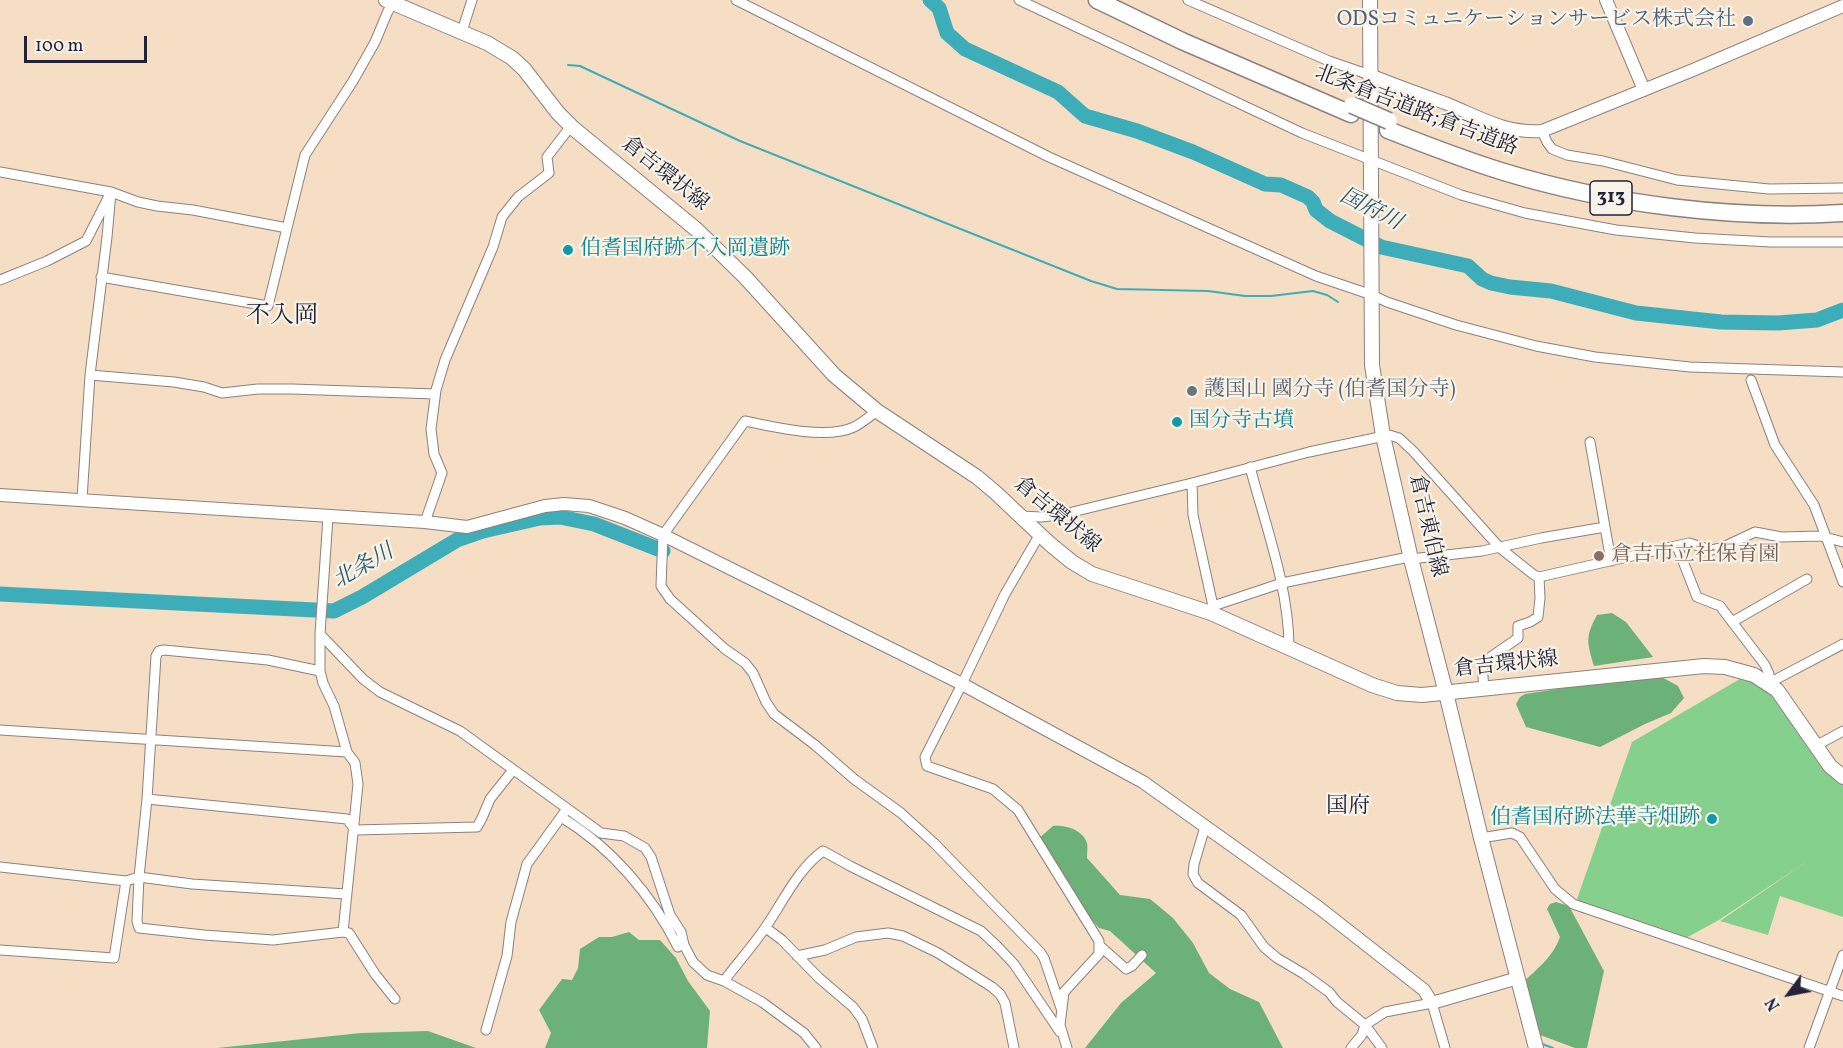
<!DOCTYPE html>
<html>
<head>
<meta charset="utf-8">
<style>
	body { margin:0 }
	#map { position:relative; width:1843px; height:1048px; overflow:hidden; background:#f5dec3; font-family:Vollkorn,serif }
	canvas { display:block }
	.north { position:absolute; left:1759px; top:964px; width:60px; height:60px; -webkit-text-stroke:4px #f7f3e8; paint-order:stroke; rotate:238deg; font-size:16px; font-weight:700; line-height:24px; text-align:center; color:#22223b }
	.north::after { content:''; display:block; margin:auto; width:21px; height:27px; background:#22223b; clip-path:polygon(50% 0,100% 100%,50% 72%,0 100%) }
	.scale { position:absolute; left:24px; top:36px; width:123px; height:27px; box-sizing:border-box; border:3px solid #22223b; border-top:0; padding-left:8px; font-size:18px; line-height:21px; white-space:nowrap; color:#22223b; -webkit-text-stroke:4px #f7f3e8; paint-order:stroke }
</style>
</head>
<body>
<div id="map">
<canvas width="1843" height="1048"></canvas>
<div class="north">N</div>
<div class="scale">100 m</div>
</div>
<script>
const context = document.querySelector('canvas').getContext('2d');
context.lineJoin = 'round';
function fill(path, color) {
  context.fillStyle = color;
  context.fill(path, 'evenodd');
}
function trace(path, color, width, dash) {
  context.strokeStyle = color;
  context.lineWidth = width;
  context.lineCap = dash ? 'butt' : 'round';
  context.setLineDash(dash || []);
  context.stroke(path);
}
function write(font, color, halo, rows, align = 'center') {
  context.font = font + ' Vollkorn,"Noto Serif JP",serif';
  context.lineWidth = 4.5;
  context.setLineDash([]);
  context.textBaseline = 'middle';
  context.strokeStyle = halo;
  context.fillStyle = color;
  for (const [text, x, y, turn = 0] of rows) {
    context.save();
    context.translate(x, y);
    context.rotate((+turn || 0) * Math.PI / 180);
    context.textAlign = isNaN(turn) ? turn : align;
    if (halo) context.strokeText(text, 0, 0);
    context.fillText(text, 0, 0);
    context.restore();
  }
}
fill(new Path2D(`
	M1745 676C1771 686 1785 711 1801 732 1815 750 1828 768 1843 784V917L1780 896 1768 935 1720 921 1809 860 1719 920 1684 939 1578 901 1577 899 1632 742Z`), '#86d08d');
fill(new Path2D(`
	M1612 613 1626 622 1653 657 1594 666C1587 642 1585 637 1597 615Z
	M1656 674 1678 686 1684 698 1671 713 1645 724 1600 747 1526 727 1516 704 1520 697 1525 694Z
	M1053 826C1065 825 1082 829 1087 843 1088 847 1087 854 1087 858L1120 895 1150 899 1173 918 1193 943 1209 973 1230 989 1259 1002 1283 1048H1085L1121 1003 1156 973 1110 931 1099 928 1067 892 1037 840Z
	M1556 902 1569 906 1604 971 1587 1048H1575L1540 1035 1533 1028 1521 984C1537 969 1553 957 1560 937L1547 909 1550 904Z
	M629 932 639 940H660L676 958 688 981 710 1011 707 1048H545L551 1033 539 1010 562 979 572 980 578 968 580 949 599 937H612Z
	M428 1031 476 1048H217L361 1033Z`), '#6cb278');
trace(new Path2D(`
	M568 65 580 66 740 141 1091 281 1117 289 1208 291 1245 296H1271L1313 291 1327 295 1338 302
	M1542 1044 1553 1048`), '#3eadba', 2);
trace(new Path2D(`
	M930 0 939 8 947 33 965 49 1058 92 1085 116 1137 131 1193 152 1265 184 1281 185 1308 197 1313 202 1316 210 1330 221 1381 247 1468 266 1482 279 1491 283 1510 287 1551 291 1636 313 1721 322 1778 323 1817 320 1843 310
	M0 594 334 611 362 597 457 540 483 531 540 518 560 517 594 524 663 551`), '#3eadba', 15);
const minor = new Path2D(`
	M736 0 1049 157 1316 276 1372 295 1387 302 1456 325 1536 346 1595 357 1690 367 1843 372
	M1019 0 1302 133 1461 195 1525 213 1616 230 1695 238 1771 242H1843
	M1188 0 1329 61 1370 75
	M462 31 472 0
	M1542 131 1547 142 1552 149 1567 155 1603 161 1677 180 1769 189 1843 188
	M0 172 111 192 138 202 157 206 193 210 287 228 305 155 353 81 375 42 388 11 394 3
	M101 277 268 306 287 228
	M0 280 47 261 86 241 109 196
	M90 375 174 382 204 387 222 393 258 389H292L435 394
	M1751 380 1775 445 1814 505 1843 582
	M877 411C870 416 862 423 854 427 827 440 773 427 745 421L663 535 661 586 670 599 725 649 745 663 753 673 766 702 774 714 815 745 854 779 901 813 934 843 1040 952 1044 958 1061 1008
	M1590 442 1611 561
	M1250 467C1265 524 1289 588 1289 647
	M1192 483 1193 515 1213 606 1212 610
	M82 499 90 375 107 237 111 192
	M1021 516 1041 517 1060 515 1192 483 1309 452 1389 435 1399 438 1413 451 1500 548 1534 575 1539 577 1689 543 1711 550 1721 548 1755 532 1781 537 1820 536 1843 542
	M328 517 320 634V671L323 683 334 706 347 752 355 763 358 784 343 932
	M425 522 442 473 434 454 431 429 436 390 445 360 493 247 502 217 518 197 549 173 547 157 571 126
	M1040 534 1005 594 962 684 925 757 927 766 993 789 1018 810 1099 941V954L1064 992 1060 1025 1067 1048
	M1677 546 1697 597 1720 606 1765 665 1769 674V683L1843 644
	M1213 606 1282 583 1404 558 1411 559 1482 551 1541 538 1605 527
	M1732 622 1807 579
	M320 634 363 679 380 692 460 731 601 833 624 836 645 848 651 857 670 915 681 932 684 945 693 962 707 975 724 981 762 1002 804 1033 816 1048
	M320 671 268 660 164 650 159 651 156 656 147 799 139 877 137 921 139 928 204 935 273 940 343 932 349 933 375 974 395 999
	M1484 690 1482 663 1518 638V626L1530 622 1538 617 1540 598 1539 577
	M0 730 347 752
	M1821 743 1843 731
	M147 799 347 819 355 830
	M564 813 561 817C611 847 652 895 678 947
	M1205 827 1194 864 1193 874 1198 883 1241 915 1264 947 1277 958 1304 974 1329 992 1337 1002 1365 1025 1382 1048
	M355 830 477 827 482 818 490 799 513 770
	M1481 838 1512 833 1520 837 1555 889 1573 904 1843 996
	M0 867 126 881 139 877 192 884 346 894
	M766 928 782 940 819 978 853 1007 862 1019 873 1048
	M1099 945 1126 969 1132 966 1142 955
	M0 950 114 958 126 881
	M797 956 825 950 856 937 888 933 903 936 938 953 992 987 1000 994 1005 1003 1014 1048
	M724 981C738 962 754 945 767 925 784 900 798 869 823 851L850 866 981 931 997 946 1014 964 1060 1032
	M486 1030 507 956 511 922 527 864 561 817
	M1351 1048 1362 1035 1365 1025 1385 1012 1432 1003 1445 1048
	M1809 1048 1843 955`);
const tertiary = new Path2D(`
	M1606 0 1644 90
	M1370 75C1395 85 1420 94 1445 103 1480 117 1503 133 1542 131L1693 70 1843 6
	M0 495 425 522 467 527 545 506 564 504 589 506 625 518 663 535 962 684 1143 782 1318 907 1424 990 1432 1003 1518 978`);
const secondary = new Path2D(`
	M386 0 487 43 512 58 524 69 558 113 573 128 697 230 746 278 834 375 877 411 977 477 996 493 1050 544 1072 562 1092 574 1211 613 1372 685 1397 693 1422 695 1704 666 1725 667 1754 675 1777 690 1830 766 1843 777
	M1370 0 1372 365 1383 436 1411 559 1446 693 1481 838 1536 1048`);
const motorway = new Path2D(`
	M1097 0 1182 41 1351 114
	M1388 130C1426 145 1465 160 1504 172 1609 204 1733 220 1843 213`);
trace(minor, '#8c807f', 11);
trace(tertiary, '#8c807f', 14);
trace(secondary, '#8c807f', 16);
trace(motorway, '#8c807f', 19);
trace(minor, '#fff', 9);
trace(tertiary, '#fff', 12);
trace(secondary, '#fff', 14);
trace(motorway, '#fff', 16);
const motorwayBridge = new Path2D(`
	M1352 105 1389 121`);
trace(motorwayBridge, '#8c807f', 19, []);
trace(motorwayBridge, '#fff', 16);
for (const [x, y, r, color] of [
	[1748,21,6,"#5c6f8a"],
	[568,250,6,"#0f9aa8"],
	[1192,391,6,"#6b7280"],
	[1177,422,6,"#0f9aa8"],
	[1599,556,6,"#8d6e63"],
	[1712,819,6,"#0f9aa8"]
]) {
  const dot = new Path2D();
  dot.arc(x, y, r, 0, 2 * Math.PI);
  context.fillStyle = color;
  context.fill(dot);
  trace(dot, '#f7f3e8', 2);
}
for (const [x, y, w] of [
	[1611,198,42]
]) {
  const box = new Path2D();
  box.roundRect(x - w / 2, y - 17, w, 34, 4.5);
  context.fillStyle = '#f7f3e8';
  context.fill(box);
  trace(box, '#22223b', 1.5);
}
write('bold 20px', '#22223b', null, [
	["313",1611,198]
]);
write('21px', '#4e5e75', '#f7f3e8', [
	["ODSコミュニケーションサービス株式会社",1736,21]
], 'right');
write('21px', '#22223b', '#f7f3e8', [
	["北条倉吉道路;倉吉道路",1416,112,21],
	["倉吉環状線",664,175,39],
	["倉吉環状線",1056,516,40],
	["倉吉東伯線",1426,526,77],
	["倉吉環状線",1506,666,-6]
]);
write('21px', '#0d838f', '#f7f3e8', [
	["伯耆国府跡不入岡遺跡",580,250],
	["国分寺古墳",1189,422],
	["伯耆国府跡法華寺畑跡",1700,819,"right"]
], 'left');
write('21px', '#5b616d', '#f7f3e8', [
	["護国山 國分寺 (伯耆国分寺)",1204,391]
], 'left');
write('21px', '#785e54', '#f7f3e8', [
	["倉吉市立社保育園",1611,556]
], 'left');
write('italic 22px', '#2d5a6e', '#f7f3e8', [
	["国府川",1370,211,27],
	["北条川",364,568,-30]
]);
write('22px', '#22223b', '#f7f3e8', [
	["国府",1348,808]
]);
write('24px', '#22223b', '#f7f3e8', [
	["不入岡",282,318]
]);
</script>
</body>
</html>
